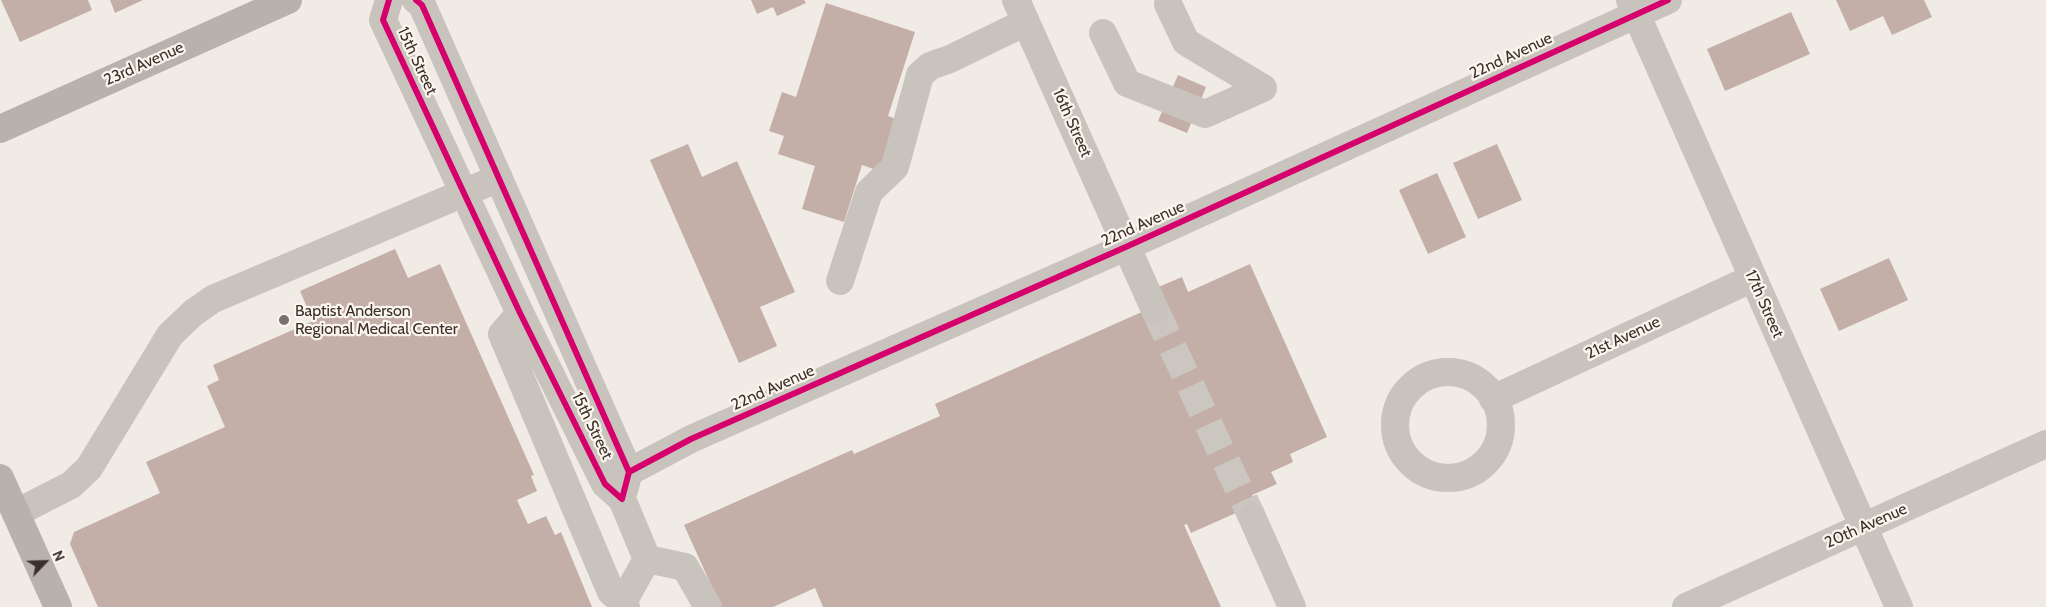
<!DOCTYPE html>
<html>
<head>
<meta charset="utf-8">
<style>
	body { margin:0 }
	#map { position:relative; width:2046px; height:607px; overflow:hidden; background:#f0ebe5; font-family:Cabin,sans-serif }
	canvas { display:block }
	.north { position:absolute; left:20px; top:537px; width:50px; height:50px; -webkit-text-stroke:4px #fbf5ee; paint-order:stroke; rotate:66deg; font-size:14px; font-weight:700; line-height:20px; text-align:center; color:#3b302b }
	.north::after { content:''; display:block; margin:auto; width:18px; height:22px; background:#3b302b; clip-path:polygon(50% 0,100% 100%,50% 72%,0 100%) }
</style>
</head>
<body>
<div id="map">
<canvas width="2046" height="607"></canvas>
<div class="north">N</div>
</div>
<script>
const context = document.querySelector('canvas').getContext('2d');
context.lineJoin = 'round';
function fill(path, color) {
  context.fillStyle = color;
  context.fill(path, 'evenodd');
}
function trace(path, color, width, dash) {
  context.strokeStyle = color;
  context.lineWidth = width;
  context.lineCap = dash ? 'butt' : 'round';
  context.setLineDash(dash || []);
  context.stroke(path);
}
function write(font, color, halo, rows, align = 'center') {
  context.font = font + ' Cabin,sans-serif';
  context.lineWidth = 4.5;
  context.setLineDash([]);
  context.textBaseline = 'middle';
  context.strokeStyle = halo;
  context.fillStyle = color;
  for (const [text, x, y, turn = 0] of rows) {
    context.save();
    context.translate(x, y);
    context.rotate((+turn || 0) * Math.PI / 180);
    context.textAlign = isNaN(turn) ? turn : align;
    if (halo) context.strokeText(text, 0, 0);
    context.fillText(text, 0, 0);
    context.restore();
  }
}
fill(new Path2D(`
	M1 0H88L92 10 20 42Z
	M110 0H143L115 13Z
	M751 0H804L806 3 777 16 773 7 757 14Z
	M1836 0H1924L1932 17 1892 35 1883 16 1850 31Z
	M826 3 915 32 888 116 896 119 879 171 862 165 844 222 802 209 815 166 778 154 784 136 769 131 782 92 796 97Z
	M1791 12 1810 54 1725 91 1707 49Z
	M1178 75 1206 87 1187 133 1158 121Z
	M688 144 702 177 737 161 795 292 760 307 777 346 739 363 650 160Z
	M1497 144 1522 200 1478 219 1453 163Z
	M1437 173 1466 237 1428 254 1399 190Z
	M395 249 408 278 440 264 534 475 531 476 537 491 517 500 528 524 546 516 555 535 561 532 592 607H98L70 544 74 532 160 493 146 462 225 427 207 386 219 380 213 365 313 321 300 291Z
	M1889 258 1908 300 1839 331 1820 289Z
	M1250 264 1327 437 1290 454 1293 462 1271 472 1277 484 1252 495 1256 504 1191 533 1187 524 1184 525 1221 607H823L815 588 773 607H721L684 525 852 450 854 454 940 416 935 404 1144 311 1137 296 1182 277 1188 292Z`), '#c3afa7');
trace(new Path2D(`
	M1155 310 1252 517`), '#ccc6c0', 28, [28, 14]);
trace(new Path2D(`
	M389 0 383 20 520 313 605 484 622 499 647 559
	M416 0 422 5 629 472 624 490
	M1016 0 1155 310
	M1630 0 1899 607
	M1168 4 1186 42 1263 88
	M1103 33 1127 83 1205 114 1263 88
	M840 281 869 192 895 167 920 75 930 66 950 59 1026 22
	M520 313 502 334 611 592 623 602
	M1395 425a53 53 0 1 1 106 0a53 53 0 1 1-106 0Z
	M1493 399 1753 278
	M629 472 691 439 1128 246 1668 0
	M16 513 71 485 89 468 170 335 193 313 213 299 499 178
	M1252 517 1292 607
	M647 559 685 567 708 607
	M626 607 623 602 647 559
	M1686 607 2046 444`), '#c9c3be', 28);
trace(new Path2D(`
	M0 129 288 0
	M0 478 58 607`), '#b8b1ad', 28);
trace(new Path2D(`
	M389 0 383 20 520 313 605 484 622 499 629 472 422 5 416 0
	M629 472 691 439 1128 246 1668 0`), '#d6006c', 6);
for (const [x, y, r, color] of [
	[284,320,6,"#7a716c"]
]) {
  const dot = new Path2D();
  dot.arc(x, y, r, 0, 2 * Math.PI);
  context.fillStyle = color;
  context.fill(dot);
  trace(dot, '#fbf5ee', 2);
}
write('16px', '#3b302b', '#fbf5ee', [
	["22nd Avenue",1511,56,-25],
	["15th Street",417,61,65],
	["23rd Avenue",144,64,-24],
	["16th Street",1072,123,66],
	["22nd Avenue",1143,224,-24],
	["17th Street",1764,304,66],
	["21st Avenue",1623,338,-25],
	["22nd Avenue",773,388,-24],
	["15th Street",592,426,64],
	["20th Avenue",1866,526,-24]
]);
write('16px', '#3b302b', '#fbf5ee', [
	["Baptist Anderson",295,311],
	["Regional Medical Center",295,329]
], 'left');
</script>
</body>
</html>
